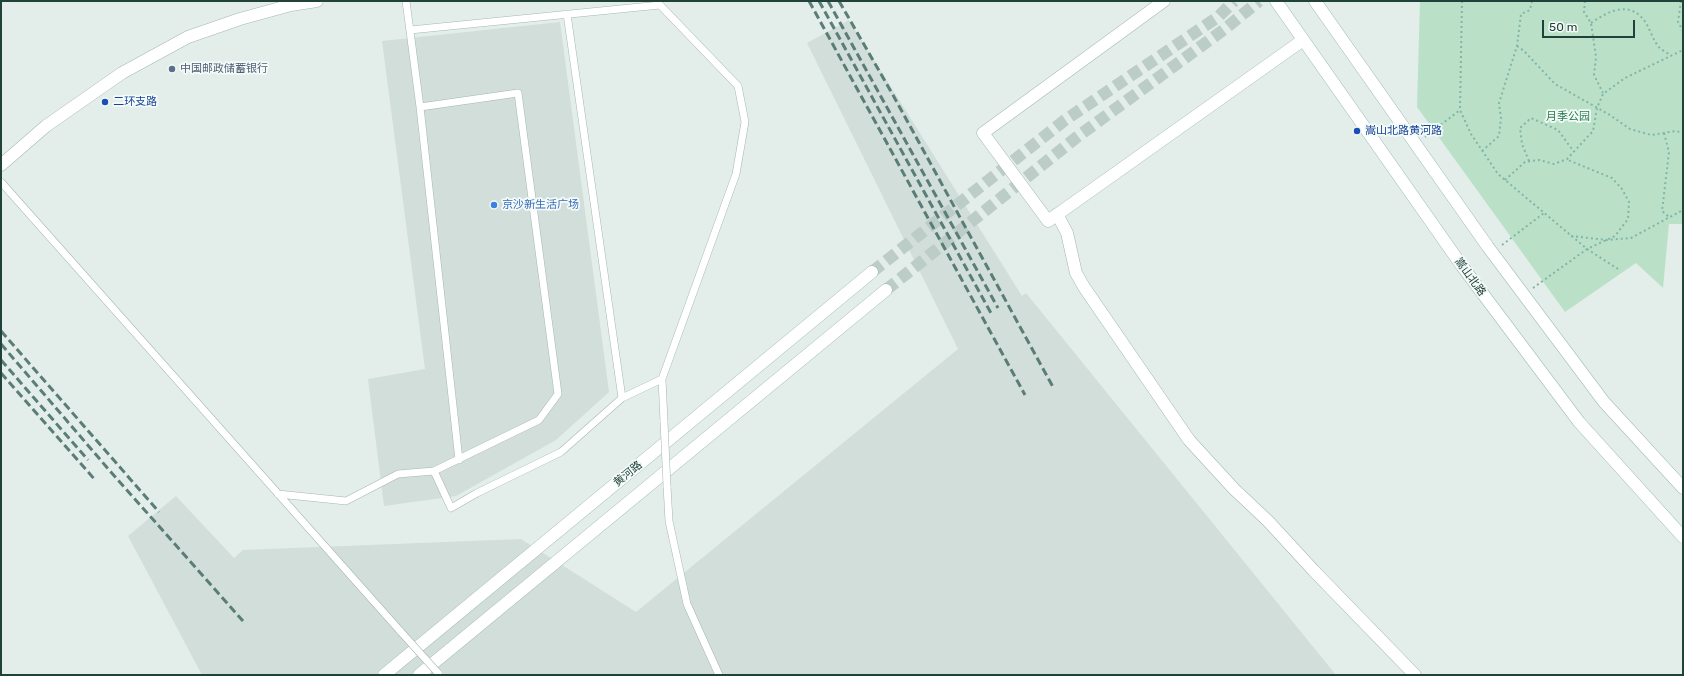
<!DOCTYPE html>
<html>
<head>
<meta charset="utf-8">
<style>
	body { margin:0 }
	#map { position:relative; width:1684px; height:676px; overflow:hidden; background:#e3eeea; font-family:Rubik,sans-serif }
	canvas { display:block }
	.frame { position:absolute; inset:0; border:2px solid #21423b; pointer-events:none }
	.scale { position:absolute; left:1542px; top:20px; width:93px; height:18px; box-sizing:border-box; border:2px solid #21423b; border-top:0; padding-left:5px; font-size:12px; line-height:14px; white-space:nowrap; color:#21423b; -webkit-text-stroke:3px #f4faf8; paint-order:stroke }
</style>
</head>
<body>
<div id="map">
<canvas width="1684" height="676"></canvas>
<div class="frame"></div>
<div class="scale">50 m</div>
</div>
<script>
const context = document.querySelector('canvas').getContext('2d');
context.lineJoin = 'round';
function fill(path, color) {
  context.fillStyle = color;
  context.fill(path, 'evenodd');
}
function trace(path, color, width, dash) {
  context.strokeStyle = color;
  context.lineWidth = width;
  context.lineCap = dash ? 'butt' : 'round';
  context.setLineDash(dash || []);
  context.stroke(path);
}
function write(font, color, halo, rows, align = 'center') {
  context.font = font + ' Rubik,"Noto Sans SC",sans-serif';
  context.lineWidth = 3.5;
  context.setLineDash([]);
  context.textBaseline = 'middle';
  context.strokeStyle = halo;
  context.fillStyle = color;
  for (const [text, x, y, turn = 0] of rows) {
    context.save();
    context.translate(x, y);
    context.rotate((+turn || 0) * Math.PI / 180);
    context.textAlign = isNaN(turn) ? turn : align;
    if (halo) context.strokeText(text, 0, 0);
    context.fillText(text, 0, 0);
    context.restore();
  }
}
fill(new Path2D(`
	M849 20 1022 296 1026 293 1336 675H202L128 536 176 496 234 558 243 550 521 539 636 612 958 349 807 43Z
	M560 22 609 392 556 440 456 496 384 506 368 379 425 369 382 41Z`), '#d1ded9');
fill(new Path2D(`
	M1420 1H1683V224H1669L1663 288 1636 263 1565 312 1417 107Z`), '#bae1c8');
trace(new Path2D(`
	M872 272 1065 120 1218 17 1234 1
	M886 290 1077 137 1226 28 1259 1`), '#bcccc7', 12, [12, 6]);
const lane = new Path2D(`
	M567 14 622 398
	M410 30 660 5 738 86 745 122 736 174 662 379 664 422
	M420 107 459 460
	M1 182 401 632
	M434 471 451 508 477 493 561 452 622 398 662 379
	M667 486 669 521 687 604 719 675
	M278 494 346 501 398 474 434 471 539 420 558 394 518 93 420 107 406 1`);
const street = new Path2D(`
	M1164 1 983 133 1048 221 1303 40
	M1 165 46 126 122 73 188 37 240 19 291 5 317 1
	M1057 214 1067 233 1076 273 1084 287 1189 440 1234 489 1268 521 1314 571 1415 675`);
const secondary = new Path2D(`
	M1276 1 1462 266 1579 422 1683 537
	M1315 1 1488 247 1604 402 1683 488
	M384 675 872 272
	M419 675 886 290`);
trace(lane, '#a5b7b2', 8);
trace(street, '#a5b7b2', 13);
trace(secondary, '#a0bbb4', 13);
trace(new Path2D(`
	M1462 1 1460 110 1471 134 1498 174 1587 249 1618 269
	M1585 1 1584 12 1591 23 1596 57 1594 75 1603 93
	M1681 1 1678 22 1683 31
	M1591 23C1610 10 1631 0 1646 23 1650 30 1653 39 1658 46 1661 50 1666 52 1670 55
	M1517 46 1524 51 1555 84 1610 115 1630 129 1651 135 1676 131 1683 133
	M1664 133 1669 152 1662 211 1669 217
	M1425 137 1460 110
	M1482 151 1499 136 1501 118 1499 103 1517 46 1521 14 1530 10 1532 1
	M1529 161 1522 144 1520 128 1531 118 1558 130 1574 152
	M1505 180 1525 162 1539 160 1554 164 1567 159 1593 131 1597 108 1603 94 1625 78 1683 50
	M1571 236 1607 240 1631 238 1683 210
	M1502 245 1544 213
	M1533 288 1587 249 1615 236 1628 219 1629 202 1622 189 1612 178 1568 160`), '#81b5a8', 2, [2, 3]);
trace(lane, '#fff', 7);
trace(street, '#fff', 12);
trace(secondary, '#fff', 12);
trace(new Path2D(`
	M809 1 1025 395
	M819 1 992 315
	M828 1 998 308
	M839 1 893 95 1053 387
	M1 331 159 512
	M1 344 110 471 243 621
	M1 360 88 460
	M1 373 96 481`), '#5b7d77', 3, [8, 4]);
const laneBridge = new Path2D(`
	M664 422 667 486
	M401 632 438 673`);
trace(laneBridge, '#a5b7b2', 8, []);
trace(laneBridge, '#fff', 7);
for (const [x, y, r, color] of [
	[172,69,4,"#5c6f8a"],
	[105,102,4,"#1a4fb4"],
	[1357,131,4,"#1a4fb4"],
	[494,205,4,"#3f7fe0"]
]) {
  const dot = new Path2D();
  dot.arc(x, y, r, 0, 2 * Math.PI);
  context.fillStyle = color;
  context.fill(dot);
  trace(dot, '#f4faf8', 1.5);
}
write('11px', '#4e5e75', '#f4faf8', [
	["中国邮政储蓄银行",180,69]
], 'left');
write('11px', '#164399', '#f4faf8', [
	["二环支路",113,102],
	["嵩山北路黄河路",1365,131]
], 'left');
write('11px', '#277d4f', '#f4faf8', [
	["月季公园",1568,117]
]);
write('11px', '#366cbe', '#f4faf8', [
	["京沙新生活广场",502,205]
], 'left');
write('11px', '#21423b', '#f4faf8', [
	["嵩山北路",1470,277,54],
	["黄河路",628,474,-39]
]);
</script>
</body>
</html>
